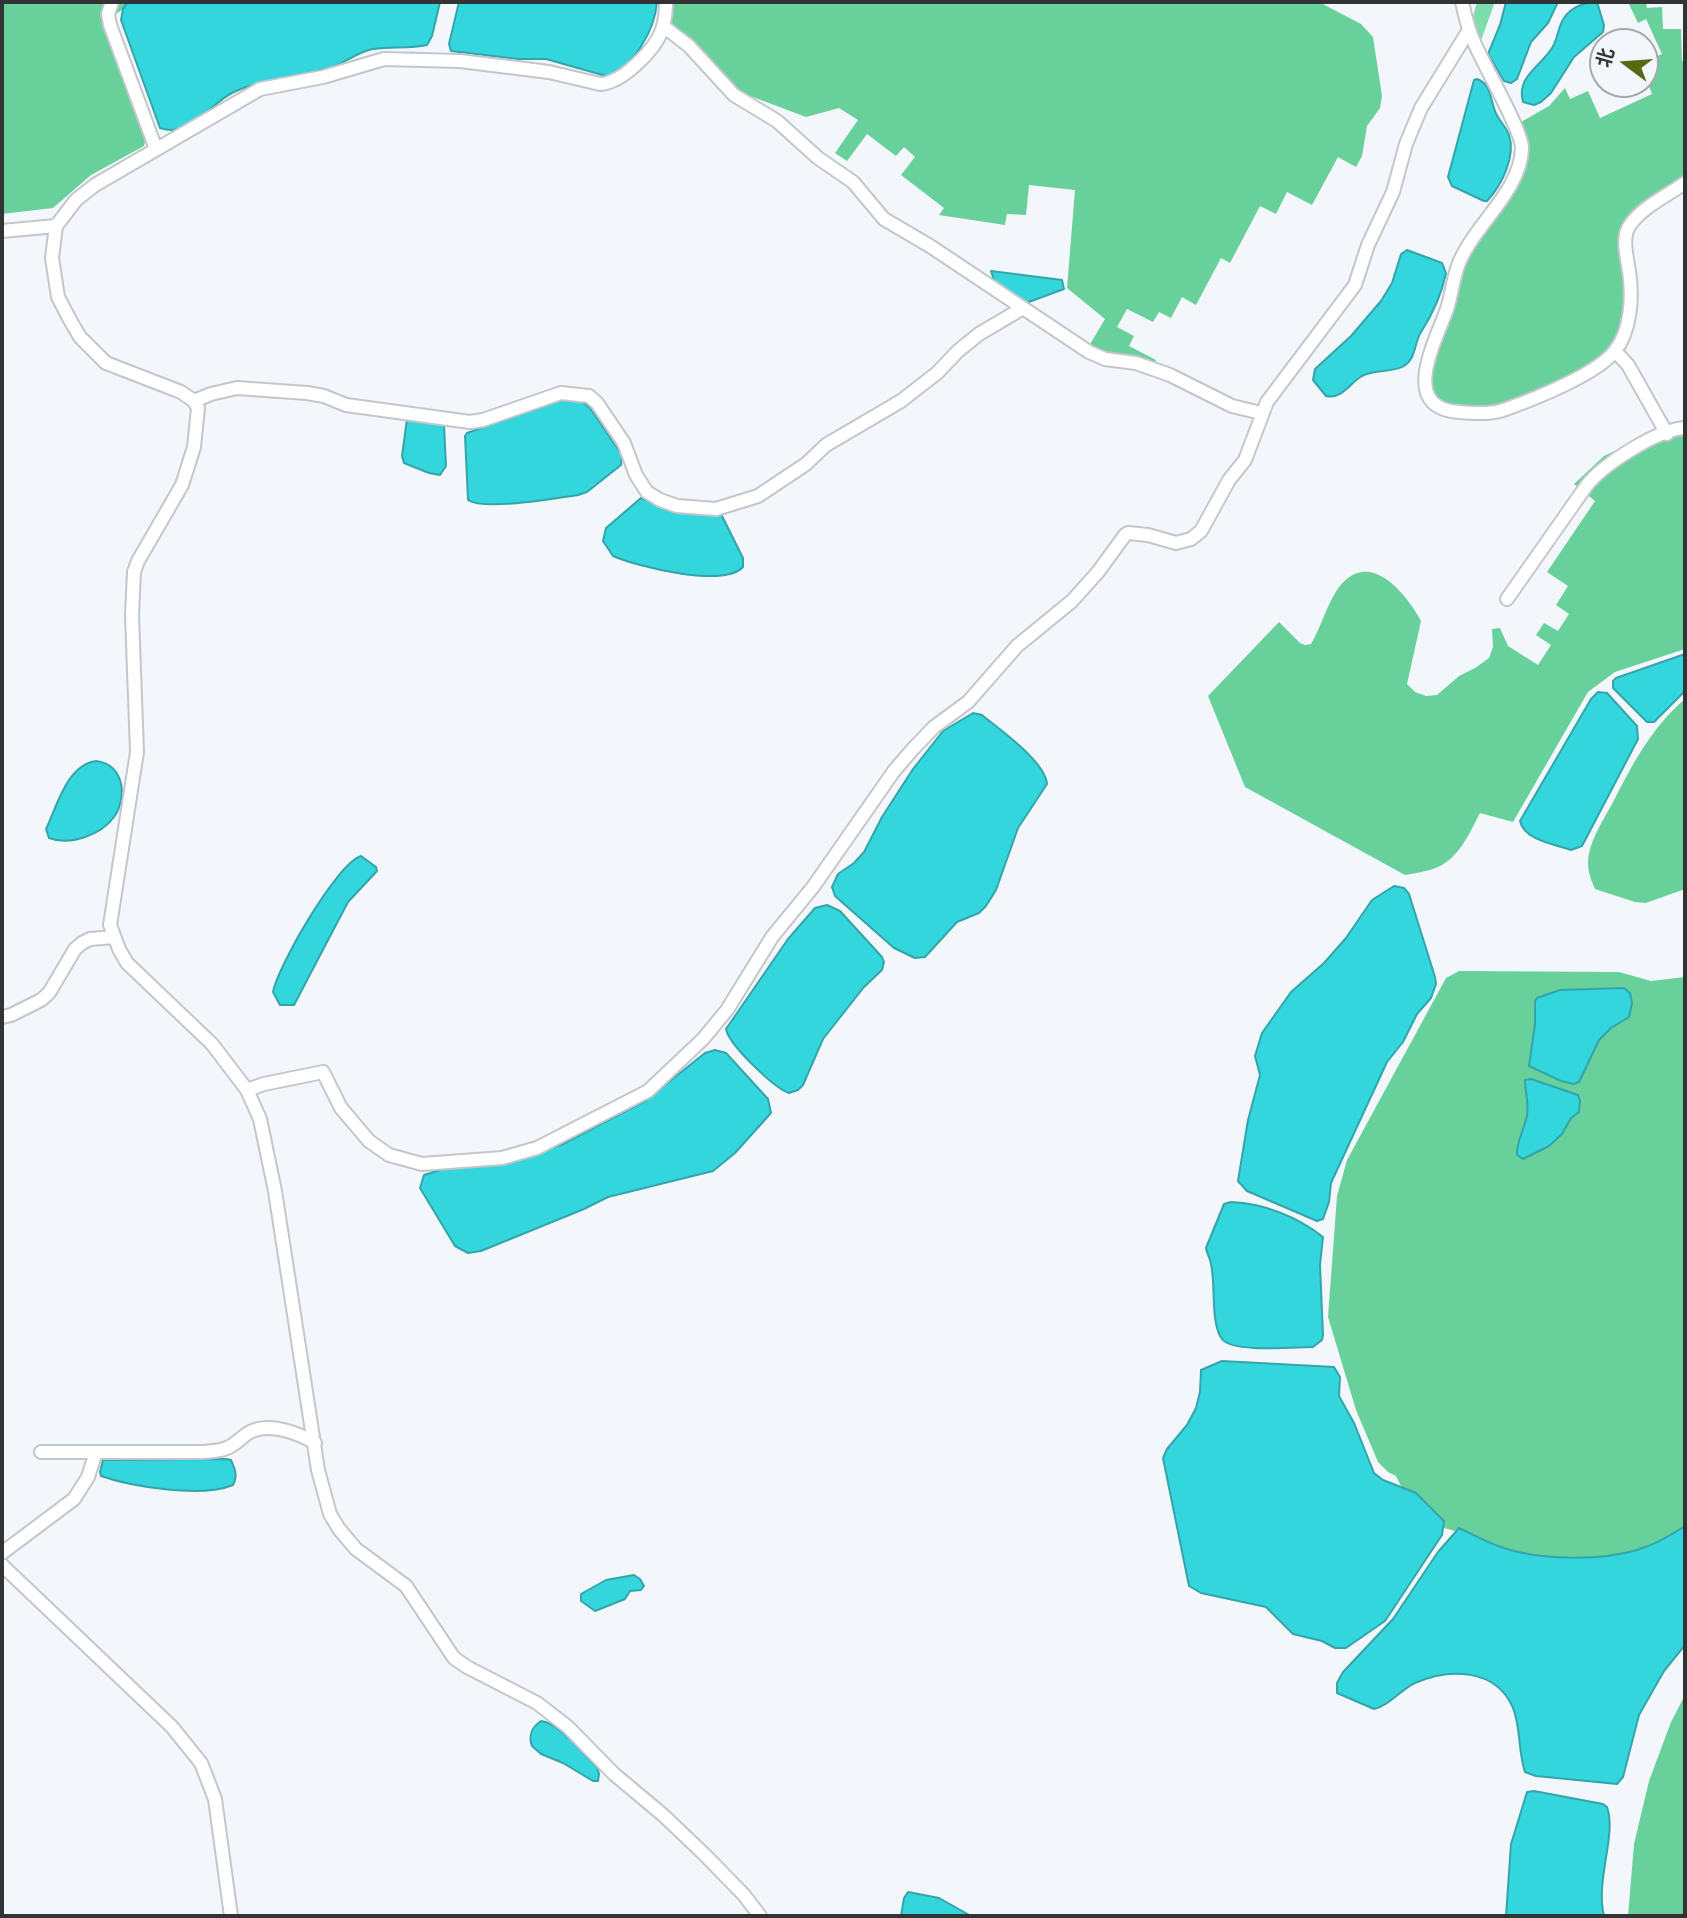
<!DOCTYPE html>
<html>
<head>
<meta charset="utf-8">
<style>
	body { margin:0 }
	#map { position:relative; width:1687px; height:1918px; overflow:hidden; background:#f3f7fc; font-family:Rubik,"Noto Sans SC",sans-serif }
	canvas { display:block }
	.frame { position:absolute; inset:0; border:4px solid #323335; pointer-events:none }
	.north { position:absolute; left:1589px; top:28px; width:70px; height:70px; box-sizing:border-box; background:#f3f7fc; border:2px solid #a6a9ac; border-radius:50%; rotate:286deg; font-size:19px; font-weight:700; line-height:28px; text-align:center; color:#323335 }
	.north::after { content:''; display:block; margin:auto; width:24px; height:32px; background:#586914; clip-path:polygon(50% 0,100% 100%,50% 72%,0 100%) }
</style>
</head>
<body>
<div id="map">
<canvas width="1687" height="1918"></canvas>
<div class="frame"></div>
<div class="north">北</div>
</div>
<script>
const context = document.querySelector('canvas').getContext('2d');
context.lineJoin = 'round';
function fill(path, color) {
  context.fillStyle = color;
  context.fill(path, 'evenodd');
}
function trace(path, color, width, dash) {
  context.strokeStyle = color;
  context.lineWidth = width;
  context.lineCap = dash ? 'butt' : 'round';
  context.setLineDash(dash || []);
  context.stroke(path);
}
fill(new Path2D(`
	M1477 2H1495L1480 43 1472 20Z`), '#7edeab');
fill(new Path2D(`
	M2 2H128L123 9 105 22 147 135 144 146 91 175 53 208 2 214Z
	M672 2H1319L1361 24 1373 37 1382 96 1380 108 1367 126 1362 156 1356 167 1338 157 1312 205 1287 192 1276 214 1260 206 1230 263 1221 258 1196 305 1182 297 1171 318 1159 312 1153 322 1127 309 1117 327 1134 336 1129 346 1156 360 1154 365 1096 352 1089 346 1105 319 1067 288 1075 190 1029 185 1026 215 1007 214 1005 225 939 215 944 208 901 175 915 157 904 147 896 156 867 134 847 161 835 153 858 120 839 108 806 117 737 91 671 23Z
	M1628 2H1646L1647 8 1662 7 1663 29H1681L1682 61H1685V180L1628 222C1629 263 1636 312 1613 348 1604 362 1508 408 1491 410 1465 413 1451 408 1431 395L1428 371 1462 263 1511 191 1521 122 1549 106 1565 88 1570 99 1588 91 1600 118 1652 94 1645 77V62L1662 54 1646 19 1638 23Z
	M1658 431 1685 433V649L1615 672 1588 692 1513 822 1480 813C1470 832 1460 857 1438 867 1429 871 1416 873 1405 875L1245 787 1208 696 1279 622 1300 643 1305 645 1311 644C1321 627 1326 607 1337 590 1367 547 1404 590 1421 621L1407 684 1415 692 1426 696 1437 695 1459 676 1475 668 1489 658 1493 647 1492 629 1500 628 1508 646 1538 665 1551 645 1536 635 1544 623 1558 631 1569 614 1556 605 1568 586 1547 572 1595 501 1574 484 1604 456Z
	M1685 699V889L1646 903 1635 902 1595 889C1590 878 1586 866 1589 853 1593 836 1603 820 1612 804 1632 765 1651 728 1685 699Z
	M1459 971 1619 972 1651 981 1685 977V1526C1670 1536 1654 1545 1637 1550 1600 1561 1541 1560 1504 1548 1488 1543 1474 1535 1459 1528L1455 1531 1444 1528V1521L1425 1501 1401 1486 1396 1476 1388 1472 1378 1462 1356 1410 1328 1317 1337 1196 1347 1160 1446 978Z
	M1685 1695V1916H1628L1634 1844 1649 1781 1671 1722Z`), '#68d19b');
const water = new Path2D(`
	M128 2H440L432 36 427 45C409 49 391 46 373 49 356 52 345 64 329 68 297 77 265 78 234 92 209 103 192 139 160 128L121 20 123 9Z
	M459 2H657C655 29 634 68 606 76L546 59H518L451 51 449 44Z
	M1506 2H1558L1548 23 1531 42 1517 79 1511 83 1504 81 1488 54 1500 25Z
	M1597 2 1604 25 1603 32 1574 57 1551 93 1541 102 1534 105 1523 102C1516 77 1540 67 1552 48 1558 39 1558 26 1564 18 1571 7 1585 2 1597 2Z
	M1477 79C1491 84 1490 98 1495 111 1498 120 1506 126 1509 135 1516 156 1502 185 1487 201H1484L1452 186 1448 177 1474 80Z
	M1407 250 1442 263 1446 273C1442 293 1432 315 1421 332 1414 343 1416 359 1404 366 1392 373 1375 369 1362 376 1350 383 1341 400 1326 396L1313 380 1315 369 1351 336 1381 301 1392 283 1401 254Z
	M991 271 1062 280 1064 289 1026 303 995 283Z
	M569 397 581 401 590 408 622 455 621 465 587 492 578 495C556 498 485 511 468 500L465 436 467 433Z
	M407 419 440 422 444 425 446 466 440 475 429 473 404 463 402 456Z
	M641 498 670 509 721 514 743 558V567C724 588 638 567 613 556L603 541 606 528Z
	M1685 654V691L1654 722H1647L1613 688V681L1616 678Z
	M1598 692 1607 693 1637 726 1638 739 1582 846 1571 850C1554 844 1524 840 1520 821L1591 699Z
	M973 713 982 715C1000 730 1045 761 1047 784L1018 828 996 890 986 906 979 913 957 922 925 957 915 958 894 948 835 896 832 887 838 874 854 863 864 852 882 817 913 769 943 731Z
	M96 761C124 764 128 797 114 817 101 835 70 846 49 838L46 829C57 806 67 765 96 761Z
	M361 856 376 867 377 871 348 902 294 1005H280L273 992C278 966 337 863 361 856Z
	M1394 886 1404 888 1409 894 1435 977 1436 984 1431 998 1417 1014 1403 1042 1387 1062 1331 1183 1329 1202 1323 1219 1317 1221 1247 1191 1238 1181 1248 1120 1260 1075 1255 1056 1262 1033 1291 992 1324 963 1346 938 1372 900Z
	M827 905 840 911 882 957 884 962 882 970 864 987 823 1039 803 1085 798 1090 789 1093C774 1088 729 1045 726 1029L788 939 815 908Z
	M1624 988 1630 993 1632 1003 1629 1017 1611 1028 1599 1040 1579 1082 1574 1084 1561 1081 1529 1066 1535 1024V1001L1537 998 1560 990Z
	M715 1050 726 1053 768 1099 771 1113 735 1153 713 1171 608 1197 584 1209 481 1251 468 1253 455 1246 420 1188 424 1175 456 1165H501L563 1144 645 1101 705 1053Z
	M1531 1079 1578 1095 1580 1101 1579 1112 1571 1118 1562 1134 1549 1146 1523 1159 1517 1155C1516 1142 1525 1128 1527 1115 1529 1102 1525 1092 1525 1080Z
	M1231 1202C1263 1203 1298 1217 1323 1237L1320 1265 1323 1335 1322 1340 1313 1347C1295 1347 1232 1353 1222 1339 1210 1323 1216 1284 1211 1264 1210 1258 1207 1254 1206 1248L1224 1204Z
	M1222 1361 1334 1367 1340 1377 1339 1396 1354 1423 1374 1473 1383 1480 1416 1493 1444 1521 1442 1535 1385 1621 1346 1648H1335L1322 1641 1293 1634 1266 1607 1201 1593 1189 1586 1163 1458 1167 1449 1187 1425 1196 1408 1200 1392 1201 1370Z
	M226 1459 231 1460C235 1469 238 1476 233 1485 202 1498 133 1487 101 1476L100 1472 103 1460Z
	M1685 1526V1645L1664 1671 1639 1715 1623 1777 1617 1784 1536 1776 1525 1772C1518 1752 1521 1728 1513 1708 1496 1668 1449 1668 1415 1683 1400 1690 1389 1706 1374 1709L1337 1693V1683L1343 1672 1393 1619 1438 1552 1459 1528C1474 1535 1488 1543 1504 1548 1540 1560 1600 1561 1637 1550 1654 1545 1670 1536 1685 1526Z
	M634 1575 640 1579 644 1586 641 1590 630 1591 625 1599 595 1611 581 1601V1594L606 1580Z
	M541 1721C558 1722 584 1755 597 1767L599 1774 598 1781H593L563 1763 541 1754 532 1746C528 1736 532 1727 541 1721Z
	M1534 1791 1603 1804 1607 1807C1617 1835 1595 1880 1604 1916H1506L1511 1844 1527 1792Z
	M908 1892 939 1898 971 1916H901L904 1898Z`);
fill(water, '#33d6dc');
trace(water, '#33a5aa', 2);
const street = new Path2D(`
	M112 2 108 14 110 25 156 149
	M666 2C666 11 665 21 662 30 655 50 622 83 600 84L549 72 460 61 384 59 323 77 260 89 95 185 76 200 56 226 52 258 58 297 70 320 80 337 106 363 181 392 194 401 198 408 194 447 182 485 138 561 134 572 132 615 137 752 110 925 119 949 127 963 212 1044 247 1090 260 1119 275 1191 318 1470 330 1514 339 1529 356 1549 406 1586 454 1658 467 1667 537 1703 568 1727 614 1774 663 1815 704 1854 744 1895 760 1916
	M1462 2C1465 16 1468 29 1474 42 1483 64 1522 130 1522 148 1521 191 1475 224 1459 263 1453 278 1452 294 1447 309 1436 341 1398 408 1459 412 1476 413 1490 415 1506 409 1534 399 1595 375 1614 352 1631 332 1633 297 1629 271 1627 257 1621 237 1630 225 1642 207 1668 195 1685 183
	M663 26 689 46 734 95 777 121 818 158 853 182 884 219 930 246 1089 352 1105 359 1136 363 1170 375 1232 406 1261 413
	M2 231 56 226
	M1615 351 1628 365 1667 434
	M194 401 211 394 237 388 307 393 324 396 346 405 470 422 483 420 561 393 589 396 597 403 624 443 636 475 647 492 660 500 677 506 716 509 758 496 806 464 826 445 901 401 937 373 958 351 979 334 1023 308
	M1507 599 1587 485C1604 464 1658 429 1685 428
	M2 1017 11 1015 41 1000 49 993 75 949 82 943 90 939 114 937
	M247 1090 264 1084 323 1072 341 1108 369 1141 389 1155 422 1164 502 1158 537 1148 648 1091 703 1039 727 1010 772 937 813 887 894 771 912 750 934 727 968 702 1017 646 1072 601 1098 572 1125 535 1128 533 1148 535 1176 543 1191 539 1201 531 1229 480 1245 460 1267 402 1355 285 1368 245 1393 192 1406 144 1421 108 1469 30
	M41 1452H203C214 1451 225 1451 234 1444 240 1440 245 1434 252 1431 272 1423 298 1433 315 1443
	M2 1553 74 1499 88 1477 96 1452
	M2 1565 172 1727 201 1763 215 1799 231 1916`);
trace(street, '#c3c7cb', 16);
trace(street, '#fff', 12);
</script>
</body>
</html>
